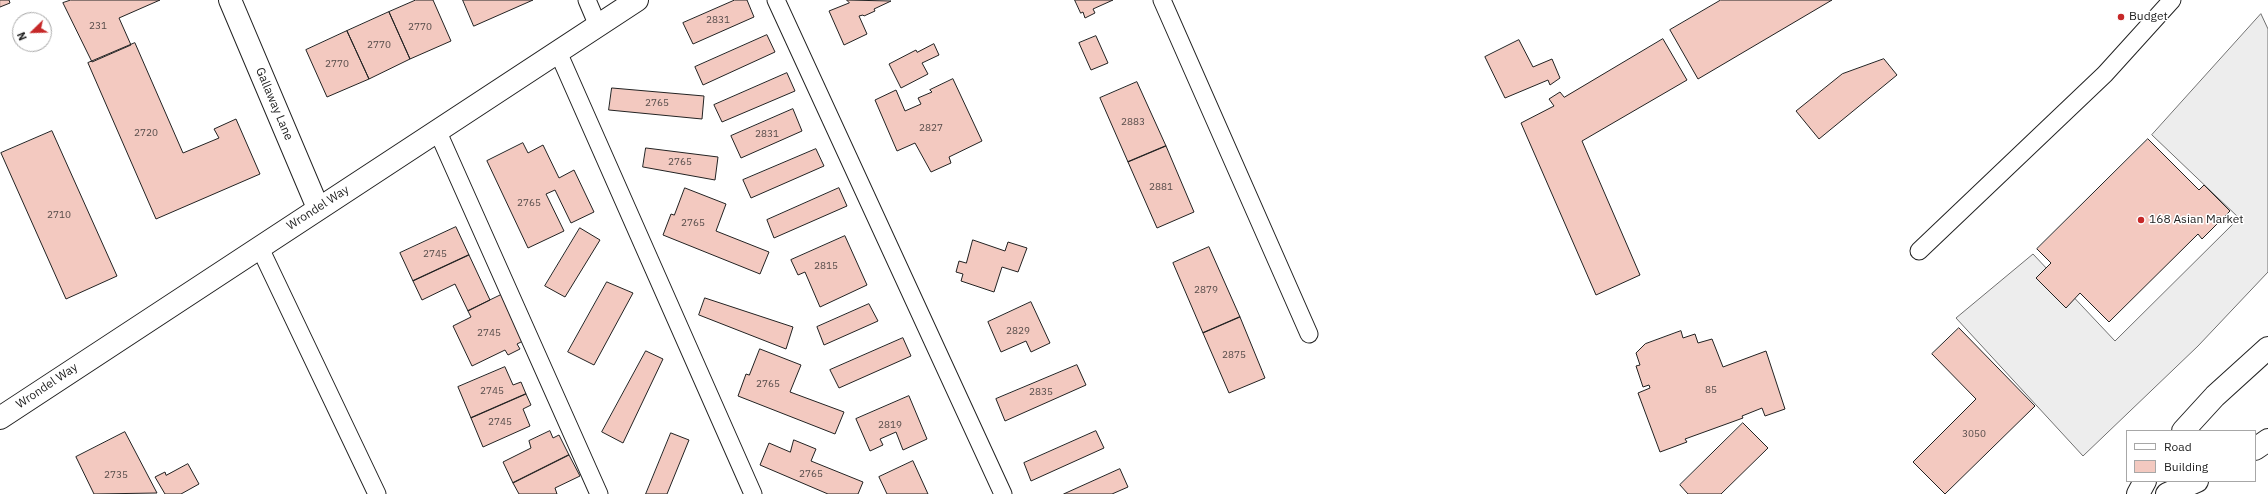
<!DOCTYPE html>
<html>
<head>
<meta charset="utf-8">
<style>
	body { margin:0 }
	#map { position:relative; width:2268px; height:494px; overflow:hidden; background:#fff; font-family:"IBM Plex Sans",sans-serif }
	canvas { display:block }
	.legend { position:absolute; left:2126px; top:430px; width:130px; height:52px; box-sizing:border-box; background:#fff; border:1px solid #a7a7a7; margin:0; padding:5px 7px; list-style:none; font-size:12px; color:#222 }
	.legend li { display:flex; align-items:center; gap:8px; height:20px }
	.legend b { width:20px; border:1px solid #a7a7a7 }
	.north { position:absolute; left:12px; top:12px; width:40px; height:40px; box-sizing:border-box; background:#fff; border:1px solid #a7a7a7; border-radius:50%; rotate:247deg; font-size:11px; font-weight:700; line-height:16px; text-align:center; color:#222 }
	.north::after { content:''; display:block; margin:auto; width:14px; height:18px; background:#c62828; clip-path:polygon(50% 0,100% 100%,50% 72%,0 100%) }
</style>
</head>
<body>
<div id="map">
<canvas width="2268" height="494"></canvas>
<ul class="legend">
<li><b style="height:5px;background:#fff"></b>Road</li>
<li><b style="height:11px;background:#f3c9c0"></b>Building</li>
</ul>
<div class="north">N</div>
</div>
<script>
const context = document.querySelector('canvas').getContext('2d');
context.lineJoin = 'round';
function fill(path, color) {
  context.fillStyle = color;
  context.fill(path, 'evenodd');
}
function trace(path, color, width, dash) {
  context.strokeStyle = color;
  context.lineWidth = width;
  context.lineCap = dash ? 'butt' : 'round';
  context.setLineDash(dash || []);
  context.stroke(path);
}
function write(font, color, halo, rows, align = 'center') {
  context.font = font + ' "IBM Plex Sans",sans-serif';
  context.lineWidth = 3;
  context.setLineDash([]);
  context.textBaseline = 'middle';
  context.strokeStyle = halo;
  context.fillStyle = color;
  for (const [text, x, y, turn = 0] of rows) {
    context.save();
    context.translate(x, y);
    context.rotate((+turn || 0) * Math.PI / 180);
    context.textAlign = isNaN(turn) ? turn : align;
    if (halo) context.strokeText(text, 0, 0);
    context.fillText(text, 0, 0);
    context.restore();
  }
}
const parking = new Path2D(`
	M2261 14 2268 29V272L2198 346 2083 456 1956 318 2033 254 2115 341 2239 218 2152 135Z`);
fill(parking, '#ededed');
trace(parking, '#6f6f6f', 1);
const building = new Path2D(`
	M0 0H9L10 3 0 7Z
	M71 0H160L119 18 131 45 92 62 63 3Z
	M416 0H433L451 41 410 59 389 12Z
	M463 0H533L474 26Z
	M735 0H747L754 17 693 44 683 23Z
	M847 0 891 1 874 9 875 11 864 16 863 15 859 16 867 34 844 45 829 11 849 3Z
	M1075 0H1113L1093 9 1095 13 1085 18 1083 12 1081 13Z
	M1721 0H1832L1698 79 1670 30Z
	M389 12 410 59 369 79 347 31Z
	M347 31 369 79 327 97 306 50Z
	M767 35 775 52 703 85 695 67Z
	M1096 36 1108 63 1091 70 1079 43Z
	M1663 39 1687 80 1582 141 1640 275 1596 295 1521 123 1554 106 1549 99 1560 92 1564 97Z
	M1519 40 1533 67 1552 59 1560 78 1550 85 1548 80 1505 98 1485 57Z
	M135 43 183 153 219 138 214 129 236 119 260 174 156 219 88 63Z
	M934 44 939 55 922 63 928 74 901 88 889 64 916 50 917 52Z
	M1884 59 1897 75 1819 139 1796 111 1842 74Z
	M787 73 795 91 722 122 714 105Z
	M953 79 982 141 949 157 951 163 931 172 915 143 897 151 875 100 896 90 905 111 921 104 918 98 932 92 930 90Z
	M1137 82 1166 146 1128 162 1100 98Z
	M612 88 704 96 702 119 609 110Z
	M793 109 802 131 741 158 731 136Z
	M52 131 117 276 66 299 1 153Z
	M2148 139 2199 190 2204 185 2230 211 2202 239 2198 234 2109 322 2080 293 2066 308 2036 278 2051 263 2037 249Z
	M523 143 528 153 543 145 559 178 574 170 594 212 571 223 555 190 546 194 564 231 528 248 487 161Z
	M1166 146 1194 212 1157 228 1128 162Z
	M646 148 718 157 715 180 643 167Z
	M816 149 824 166 751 198 743 180Z
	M685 188 726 204 716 231 769 252 760 274 663 235 671 214 674 215Z
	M839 188 847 206 774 238 767 220Z
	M456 227 469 255 413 281 400 253Z
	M580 228 600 240 565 297 545 286Z
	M845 236 867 285 820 307 805 272 798 275 791 260Z
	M973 240 1005 251 1008 242 1027 248 1018 272 1002 267 994 292 961 281 963 274 956 272 959 261 966 263Z
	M1209 247 1240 317 1203 333 1173 263Z
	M469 255 490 300 468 311 455 284 422 300 413 281Z
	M607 282 633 293 594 365 568 352Z
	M503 294 525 340 517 344 520 349 508 355 505 350 472 366 453 326 471 317 468 311Z
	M705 298 793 327 786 349 699 315Z
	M1031 302 1050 343 1031 352 1026 341 1001 352 988 322Z
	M869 304 878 321 824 345 817 327Z
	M1240 317 1265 378 1229 393 1203 333Z
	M1959 328 2035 406 1945 494 1913 462 1976 399 1932 354Z
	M1681 331 1683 338 1695 334 1698 343 1712 339 1723 367 1766 351 1785 409 1765 416 1762 408 1742 416 1743 418 1685 439 1687 442 1660 452 1638 393 1650 388 1649 385 1643 387 1636 366 1640 365 1636 353 1645 344Z
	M903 338 911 356 839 388 830 370Z
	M760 349 801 365 790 392 844 412 835 434 738 396 746 374 749 375Z
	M646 351 663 359 623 443 602 432Z
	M1077 365 1086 385 1005 421 996 399Z
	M505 367 513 385 521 382 526 394 471 418 458 387Z
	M526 394 531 405 523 409 530 426 483 447 471 418Z
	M909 396 927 439 903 450 896 432 880 439 883 445 870 451 856 419Z
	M1743 423 1768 448 1721 494H1688L1680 485Z
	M550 431 553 438 559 435 569 455 513 483 503 462 531 448 529 441Z
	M1096 431 1104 448 1031 481 1024 463Z
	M125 432 157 493 94 494 76 457Z
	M671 433 689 440 667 494H646Z
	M794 440 816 449 811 461 863 482 858 494H828L760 465 769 443 790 452Z
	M569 455 580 476 555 488 557 494H519L513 483Z
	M913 461 928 494H887L879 477Z
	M188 464 199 484 181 494H165L155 477 165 472 166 475Z
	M1120 469 1128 487 1112 494H1064Z`);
fill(building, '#f3c9c0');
trace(building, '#222', 1);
const lane = new Path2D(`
	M587 0 598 26
	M776 0 1003 494
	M1162 0 1309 334
	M558 52 753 494
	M437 130 599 494
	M259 246 377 494
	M1919 251 2105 74 2172 0`);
const street = new Path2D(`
	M230 0 318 208`);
const secondary = new Path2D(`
	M0 418 637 0`);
const primary = new Path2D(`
	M2183 431 2215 396 2268 348
	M2255 449 2268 440
	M2138 494 2145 481
	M2167 494 2197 481`);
trace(lane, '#222', 19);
trace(street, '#222', 24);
trace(secondary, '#222', 24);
trace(primary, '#222', 24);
trace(lane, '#fff', 17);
trace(street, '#fff', 22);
trace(secondary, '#fff', 22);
trace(primary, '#fff', 22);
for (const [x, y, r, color] of [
	[2121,17,4,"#c62828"],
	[2141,220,4,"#c62828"]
]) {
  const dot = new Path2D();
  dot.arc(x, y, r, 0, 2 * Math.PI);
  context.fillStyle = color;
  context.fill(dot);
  trace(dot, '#fff', 1.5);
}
write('10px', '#564c4a', null, [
	["2831",718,20],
	["231",98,26],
	["2770",420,27],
	["2770",379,45],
	["2770",337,64],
	["2765",657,103],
	["2883",1133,122],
	["2827",931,128],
	["2720",146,133],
	["2831",767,134],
	["2765",680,162],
	["2881",1161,187],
	["2765",529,203],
	["2710",59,215],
	["2765",693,223],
	["2745",435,254],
	["2815",826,266],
	["2879",1206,290],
	["2829",1018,331],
	["2745",489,333],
	["2875",1234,355],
	["2765",768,384],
	["85",1711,390],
	["2745",492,391],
	["2835",1041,392],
	["2745",500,422],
	["2819",890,425],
	["3050",1974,434],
	["2765",811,474],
	["2735",116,475]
]);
write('12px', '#222', '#fff', [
	["Budget",2129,17],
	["168 Asian Market",2149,220]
], 'left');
write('12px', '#222', '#fff', [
	["Gallaway Lane",274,104,67],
	["Wrondel Way",318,208,-33],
	["Wrondel Way",47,386,-34]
]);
</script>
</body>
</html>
